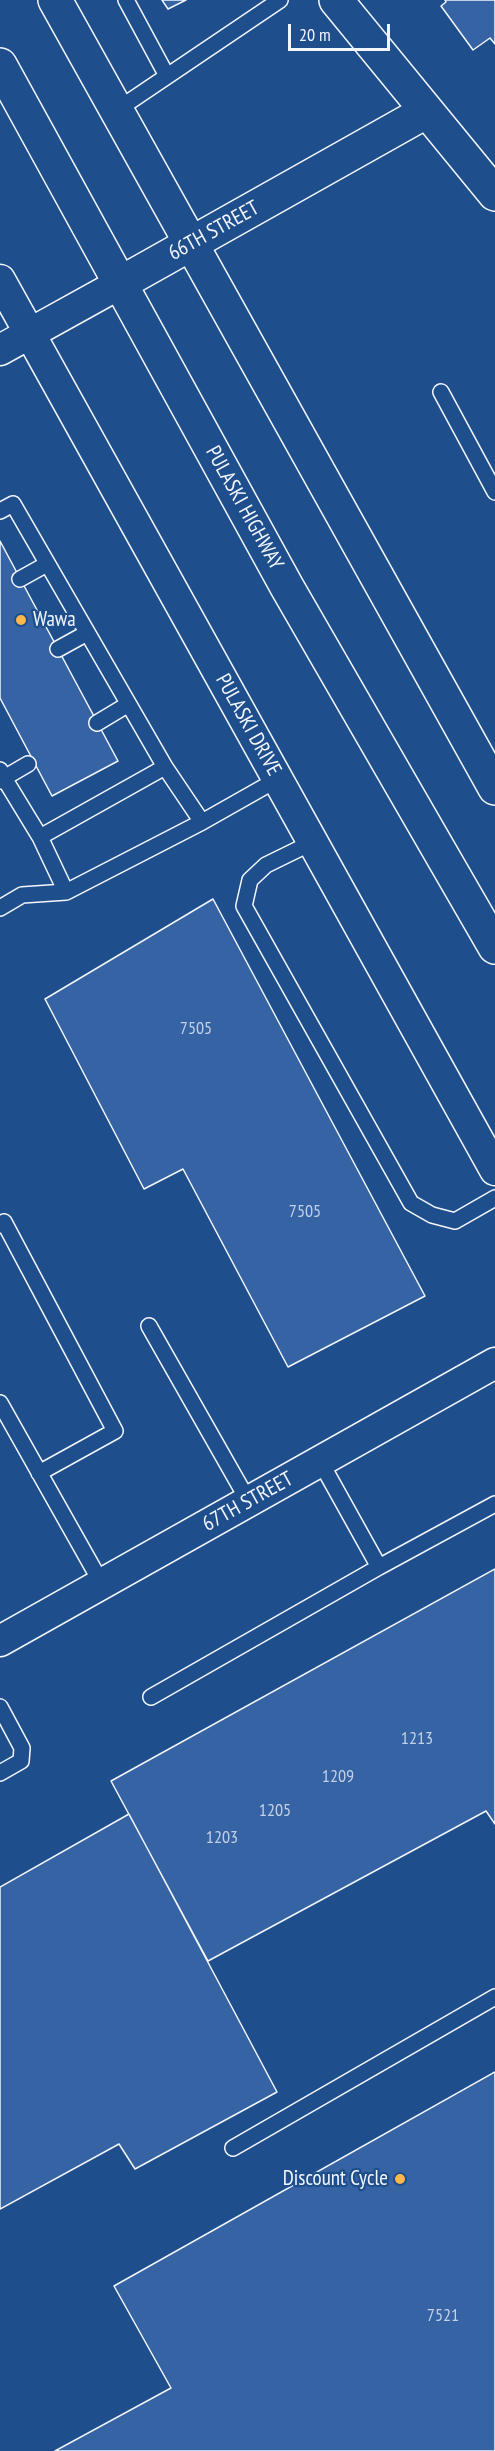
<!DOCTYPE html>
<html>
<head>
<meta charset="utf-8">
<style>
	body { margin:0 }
	#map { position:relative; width:495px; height:2451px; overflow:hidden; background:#1f4e8c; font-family:"PT Sans Narrow",sans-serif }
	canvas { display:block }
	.scale { position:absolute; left:288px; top:24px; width:102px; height:27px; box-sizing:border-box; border:3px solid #f2f6ff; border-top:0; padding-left:8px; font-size:18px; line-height:21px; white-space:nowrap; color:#f2f6ff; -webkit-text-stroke:4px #1f4e8c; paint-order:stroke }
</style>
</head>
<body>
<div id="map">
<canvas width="495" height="2451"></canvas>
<div class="scale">20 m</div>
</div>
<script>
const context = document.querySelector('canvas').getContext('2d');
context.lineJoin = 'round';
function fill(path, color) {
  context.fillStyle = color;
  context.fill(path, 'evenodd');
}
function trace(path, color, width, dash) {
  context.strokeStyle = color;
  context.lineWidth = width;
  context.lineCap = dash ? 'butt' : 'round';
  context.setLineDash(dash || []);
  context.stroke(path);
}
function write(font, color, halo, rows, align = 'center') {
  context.font = font + ' "PT Sans Narrow",sans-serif';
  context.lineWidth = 4.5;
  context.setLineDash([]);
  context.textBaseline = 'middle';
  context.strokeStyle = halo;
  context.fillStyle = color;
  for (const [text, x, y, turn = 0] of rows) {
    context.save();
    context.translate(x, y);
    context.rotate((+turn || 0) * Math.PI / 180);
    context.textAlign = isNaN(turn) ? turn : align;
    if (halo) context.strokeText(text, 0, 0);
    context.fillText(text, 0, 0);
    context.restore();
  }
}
const building = new Path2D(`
	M162 0H186L168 9Z
	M445 0H495V44L490 38 473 50 441 6 446 2Z
	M0 541 118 761 52 796 0 698Z
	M213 899 425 1296 288 1367 183 1169 144 1189 45 999Z
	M495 1569V1824L486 1811 208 1961 111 1781Z
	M129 1814 277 2092 135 2169 119 2144 0 2209V1887Z
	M495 2072V2451H55L171 2388 114 2286Z`);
fill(building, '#3563a3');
trace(building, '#f2f6ff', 1.5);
const service = new Path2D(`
	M126 0 167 76
	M117 110 280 0
	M441 392 495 492
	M0 511 13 504 165 767 40 837 4 778 0 781
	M20 579 47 564
	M58 649 87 633
	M97 723 127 705
	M165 767 202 822
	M0 770 4 778 28 764
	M313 842 266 865 250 880 244 906 411 1203 432 1215 455 1221 495 1198
	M66 892 202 822 278 779
	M0 908 22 895 66 892 40 837
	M0 1225 4 1222 115 1431 39 1473
	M149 1326 249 1502
	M0 1403 102 1584
	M320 1461 379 1567 495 1504
	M151 1697 379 1567
	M0 1707 22 1748 21 1761 0 1773
	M233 2148 495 1997`);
const minor = new Path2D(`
	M0 280 495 1170
	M0 350 121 283
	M0 1641 495 1363`);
const secondary = new Path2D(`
	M336 0 495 194
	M121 283 427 111`);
const trunk = new Path2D(`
	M55 0 495 788
	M0 65 287 587 495 947`);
trace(service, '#f2f6ff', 18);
trace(minor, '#f2f6ff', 33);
trace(secondary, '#f2f6ff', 36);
trace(trunk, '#f2f6ff', 36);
trace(service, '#1f4e8c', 15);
trace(minor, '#1f4e8c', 30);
trace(secondary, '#1f4e8c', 33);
trace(trunk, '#1f4e8c', 33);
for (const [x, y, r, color] of [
	[21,620,6,"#ffb74d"],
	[400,2179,6,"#ffb74d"]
]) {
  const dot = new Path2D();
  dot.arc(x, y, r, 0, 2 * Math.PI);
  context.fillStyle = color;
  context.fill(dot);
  trace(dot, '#1f4e8c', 2);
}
write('18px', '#c3d1e8', null, [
	["7505",196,1029],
	["7505",305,1212],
	["1213",417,1739],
	["1209",338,1777],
	["1205",275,1811],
	["1203",222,1838],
	["7521",443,2316]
]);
write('21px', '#f2f6ff', '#1f4e8c', [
	["66TH STREET",214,231,-29],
	["PULASKI HIGHWAY",244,508,61],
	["PULASKI DRIVE",248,725,61],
	["67TH STREET",248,1502,-29]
]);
write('21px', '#f2f6ff', '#1f4e8c', [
	["Wawa",33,620],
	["Discount Cycle",388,2179,"right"]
], 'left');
</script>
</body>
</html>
